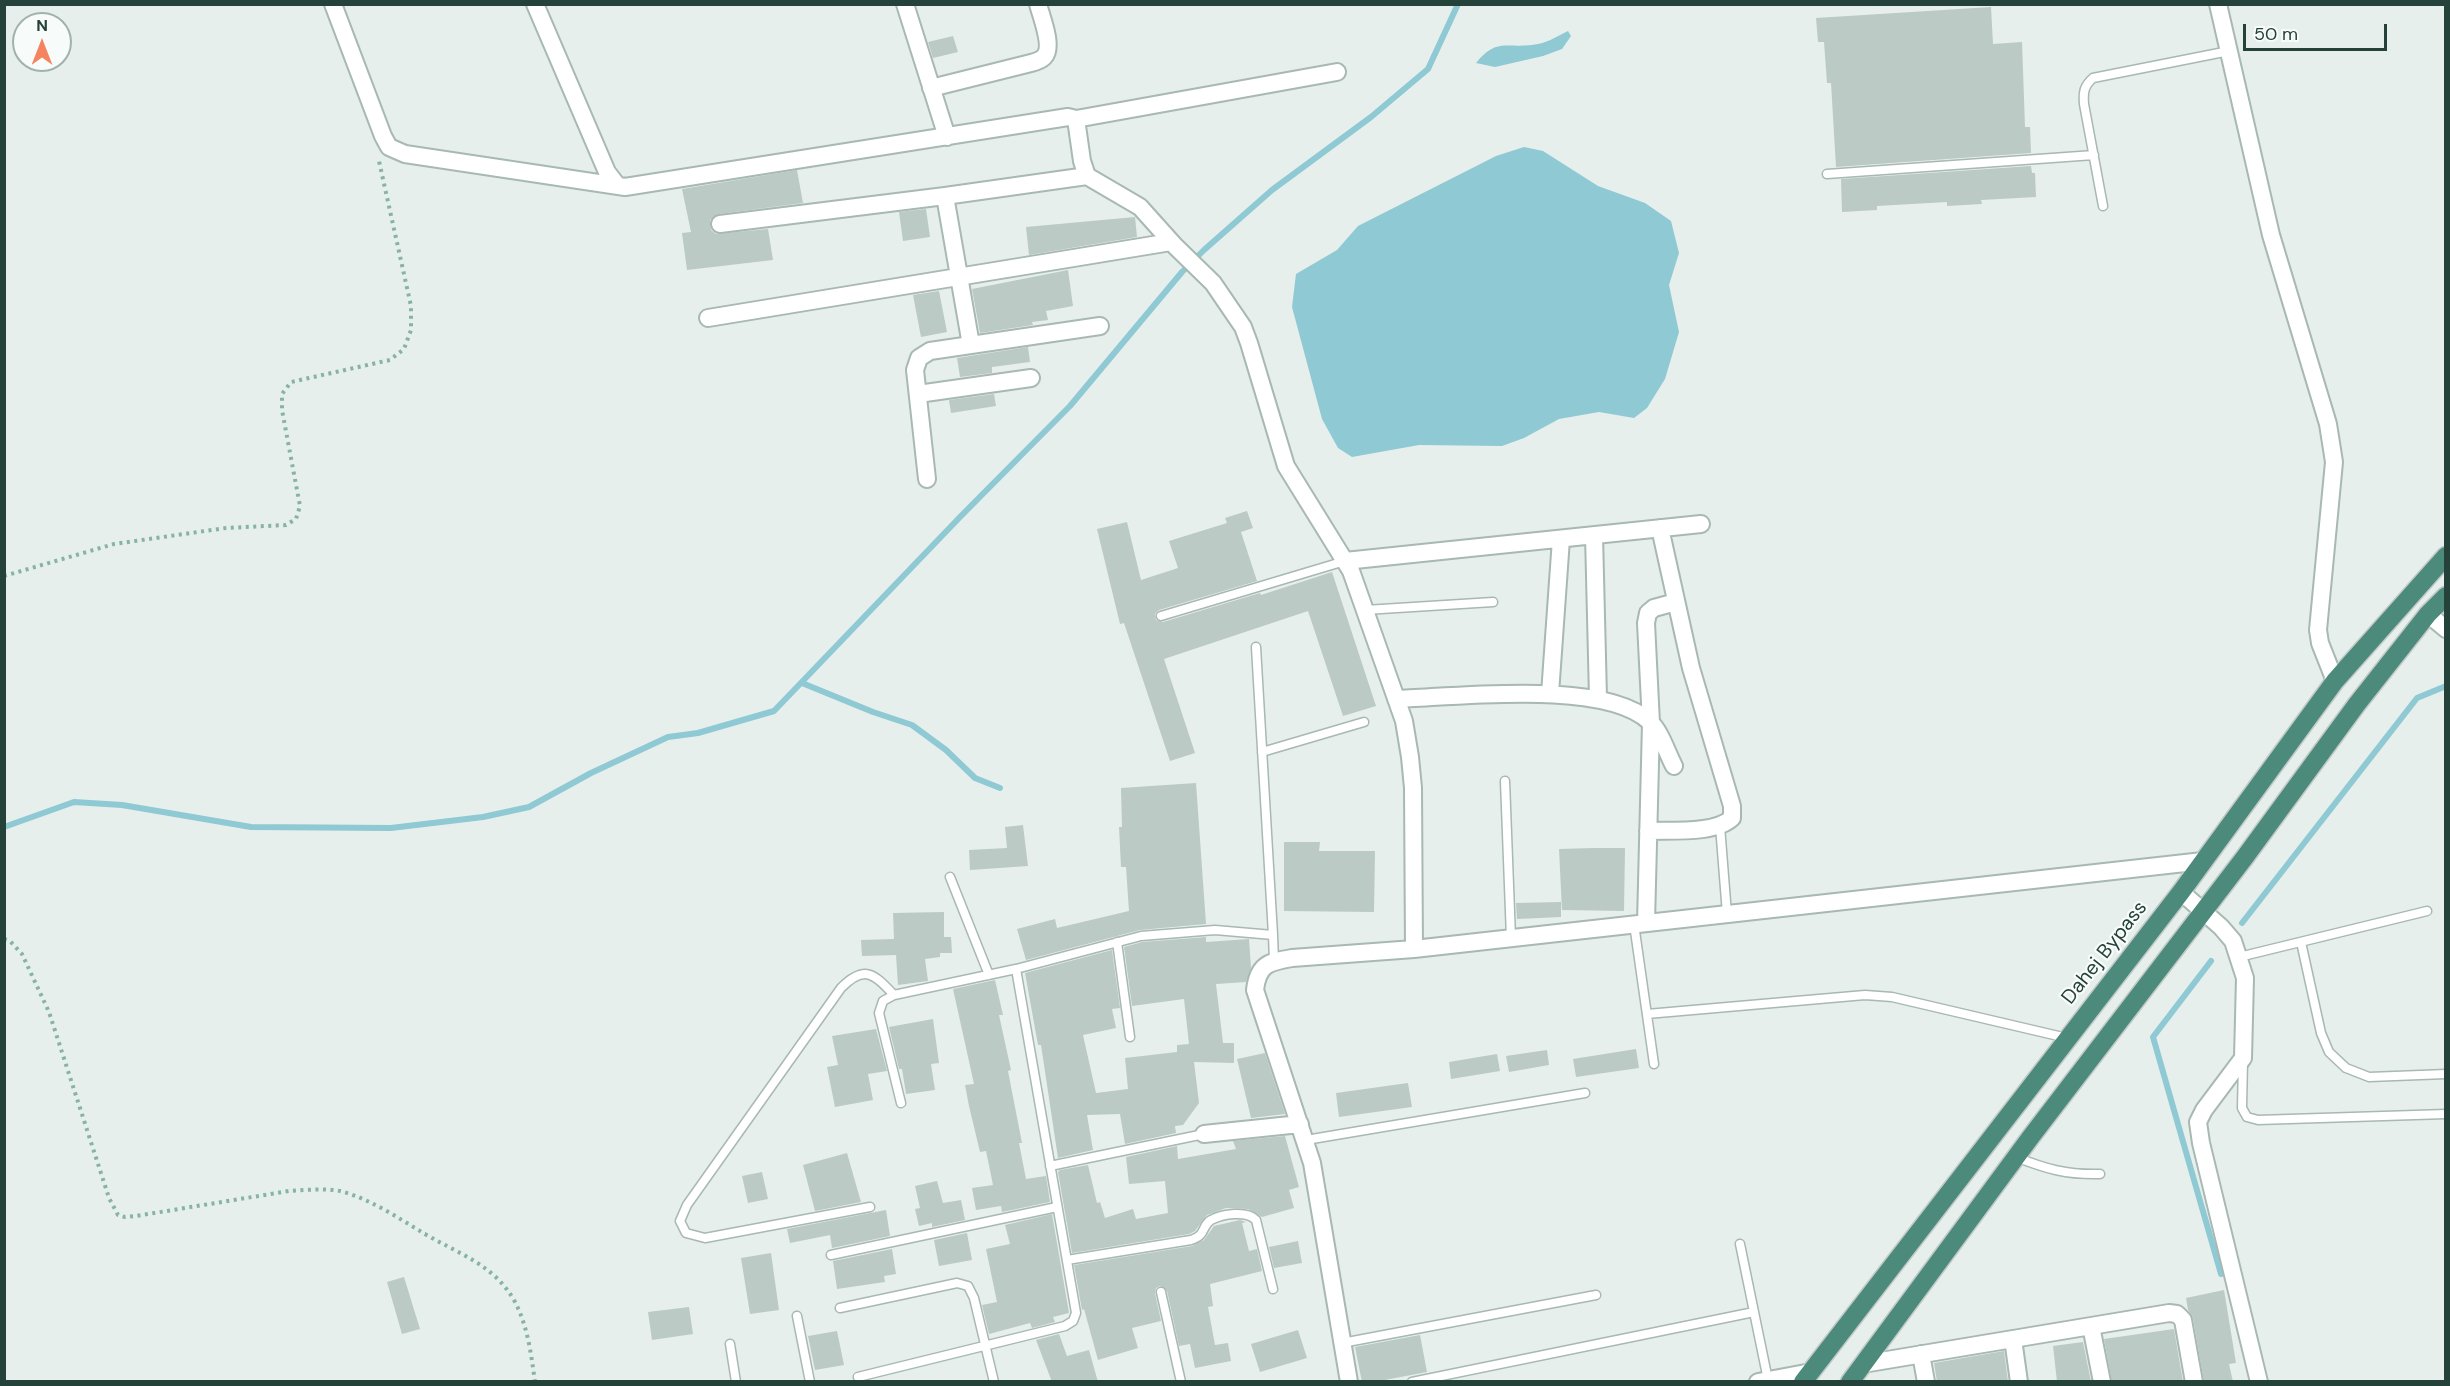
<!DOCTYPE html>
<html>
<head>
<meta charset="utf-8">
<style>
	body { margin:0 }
	#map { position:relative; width:2450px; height:1386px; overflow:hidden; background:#e6efeb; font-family:"DM Sans",sans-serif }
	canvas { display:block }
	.frame { position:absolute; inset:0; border:6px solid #24423a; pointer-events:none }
	.north { position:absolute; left:12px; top:12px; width:60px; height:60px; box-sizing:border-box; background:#f7fbf9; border:2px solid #a3b1ad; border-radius:50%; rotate:0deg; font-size:16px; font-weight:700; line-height:24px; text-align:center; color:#24423a }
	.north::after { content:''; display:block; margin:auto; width:21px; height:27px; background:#f4845f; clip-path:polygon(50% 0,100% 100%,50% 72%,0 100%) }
	.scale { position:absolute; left:2243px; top:24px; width:144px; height:27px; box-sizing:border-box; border:3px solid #24423a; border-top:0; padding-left:8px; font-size:18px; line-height:21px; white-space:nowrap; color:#24423a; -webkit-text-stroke:4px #f7fbf9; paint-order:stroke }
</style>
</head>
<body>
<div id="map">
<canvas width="2450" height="1386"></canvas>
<div class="frame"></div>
<div class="north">N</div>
<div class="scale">50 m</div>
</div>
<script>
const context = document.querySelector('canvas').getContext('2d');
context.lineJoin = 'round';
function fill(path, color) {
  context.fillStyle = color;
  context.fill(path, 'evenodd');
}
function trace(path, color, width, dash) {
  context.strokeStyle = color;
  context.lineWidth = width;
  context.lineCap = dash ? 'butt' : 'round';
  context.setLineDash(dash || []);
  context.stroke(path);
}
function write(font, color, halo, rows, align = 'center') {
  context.font = font + ' "DM Sans",sans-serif';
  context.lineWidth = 4.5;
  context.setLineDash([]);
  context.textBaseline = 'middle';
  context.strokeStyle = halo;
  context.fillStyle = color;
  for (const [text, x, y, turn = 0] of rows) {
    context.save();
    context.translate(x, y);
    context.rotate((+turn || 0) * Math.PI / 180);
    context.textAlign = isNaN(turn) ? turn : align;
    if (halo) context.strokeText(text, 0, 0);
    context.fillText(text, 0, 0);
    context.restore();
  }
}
fill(new Path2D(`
	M1568 31 1571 36 1562 49 1543 56 1495 67 1476 63C1496 38 1506 48 1532 45 1545 44 1556 37 1568 31Z
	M1524 147 1543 151 1598 186 1645 203 1671 221 1679 253 1669 285 1679 332 1665 379 1647 408 1634 418 1599 412 1559 419 1524 438 1502 446 1419 445 1352 457 1338 448 1322 419 1292 307 1296 274 1337 250 1358 226 1496 156Z`), '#8ec9d4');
trace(new Path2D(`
	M802 683 873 712 912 725 946 750 975 778 1000 788
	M4 827 74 802 122 805 251 827 391 828 483 817 529 807 591 773 668 737 698 733 774 711 960 517 1070 406 1182 272 1204 250 1272 190 1371 117 1428 69 1458 4
	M2242 923 2417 698 2446 686
	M2211 961 2153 1037 2221 1274`), '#8ec9d4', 6);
fill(new Path2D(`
	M1991 7 1993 44 2022 42 2025 127H2030L2031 153 1836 167 1831 83H1827L1824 42H1818L1816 18Z
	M953 36 958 52 933 58 928 42Z
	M2031 166 2032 173H2035L2036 197 1981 200 1982 204 1947 206V202L1877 206V210L1842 212 1841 179Z
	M797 170 803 203 719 214 710 220 711 230 716 234 768 229 773 260 687 270 682 233 691 232 682 189Z
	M926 209 930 237 903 241 899 212Z
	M1135 217 1137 237 1029 255 1026 227Z
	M1068 270 1073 306 1046 311 1048 320 1032 322 1033 325 980 333 972 289Z
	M939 291 947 332 921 337 913 295Z
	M1028 347 1030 362 992 367V373L960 377 957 358Z
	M994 394 996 406 951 413 949 400Z
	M1247 511 1253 528 1241 532 1257 581 1159 610 1155 614 1156 620 1163 622 1260 593 1261 595 1332 572 1376 706 1343 716 1308 611 1164 659 1195 753 1170 761 1124 623 1120 624 1097 529 1127 522 1141 580 1178 568 1169 541 1227 523 1225 518Z
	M1196 783 1206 924 1140 930 1026 960 1017 929 1055 919 1057 928 1129 911 1126 867H1121L1119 827H1122L1121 788Z
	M1023 825 1028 866 970 870 969 850 1007 848 1005 827Z
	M1284 842H1320L1319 851H1375L1374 912 1284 911Z
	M1593 848H1625L1624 911 1562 910 1559 849Z
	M1561 902V917L1517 919 1516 903Z
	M944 912V937H951L952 953H940V957L925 959 928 981 898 985 896 955 862 956 861 940 894 939 893 913Z
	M1206 937V942L1249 939 1251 968 1246 982 1216 984 1223 1043H1234V1063L1194 1062 1199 1103 1183 1125 1175 1126 1176 1133 1125 1144 1120 1114 1087 1115 1093 1150 1058 1158 1041 1045H1038L1025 973 1112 950 1120 1008 1112 1009 1116 1028 1083 1035 1096 1093 1128 1089 1125 1058 1177 1052V1045L1189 1044 1184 999 1132 1006 1124 947 1142 942Z
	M995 980 1003 1015H999L1011 1070 1008 1071 1022 1143H1019L1026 1179 1046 1176 1050 1202 1002 1212 1001 1206 976 1210 972 1188 993 1185 986 1151 980 1152 969 1106 965 1085 974 1084 953 989Z
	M933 1019 939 1063 931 1064 935 1090 906 1094 902 1069H899L889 1027Z
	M876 1029 887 1071 868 1074 873 1100 835 1107 827 1067 838 1065 832 1036Z
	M1636 1049 1639 1068 1576 1077 1573 1059Z
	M1547 1050 1549 1065 1509 1072 1506 1056Z
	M1265 1053 1285 1114 1251 1118 1237 1059Z
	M1497 1054 1500 1071 1451 1079 1449 1062Z
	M1408 1083 1412 1107 1339 1117 1336 1093Z
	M1285 1136 1299 1187 1289 1190 1294 1208 1262 1217 1248 1209 1226 1208 1207 1215 1195 1231 1189 1234 1072 1253 1058 1172 1060 1170 1088 1165 1097 1203 1100 1202 1105 1218 1133 1209 1136 1219 1168 1213 1165 1181 1129 1184 1126 1157 1177 1146 1178 1159 1236 1149 1233 1141Z
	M847 1153 861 1202 815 1211 803 1165Z
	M762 1172 768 1199 748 1203 742 1176Z
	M937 1181 943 1203 961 1200 965 1220 932 1227V1223L919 1226 915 1209 920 1208 915 1186Z
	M886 1210 890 1236 832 1248 830 1235 790 1243 787 1229Z
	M1052 1214 1069 1313 1053 1317 1055 1322 1032 1328 1030 1323 989 1334 982 1305 997 1302 986 1249 1010 1244 1005 1225Z
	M1240 1220 1246 1222 1242 1223 1249 1251 1257 1249 1262 1271 1210 1284 1213 1306 1208 1307 1215 1345 1228 1343 1231 1361 1195 1368 1190 1344 1179 1346 1167 1291 1160 1286 1156 1288 1155 1293 1161 1321 1132 1328 1138 1348 1098 1360 1084 1309 1082 1310 1074 1265 1192 1246 1204 1240 1214 1226Z
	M967 1233 972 1260 939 1266 934 1240Z
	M1298 1241 1302 1263 1274 1268 1269 1247Z
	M892 1249 896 1274 884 1276 885 1282 837 1289 833 1261Z
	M771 1253 779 1310 750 1314 741 1258Z
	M404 1277 420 1329 402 1334 387 1282Z
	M2224 1290 2236 1363 2229 1364 2233 1382H2204L2193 1318 2188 1310 2186 1298Z
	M689 1307 693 1334 652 1340 648 1312Z
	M2174 1329 2183 1382H2112L2104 1339Z
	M1298 1330 1307 1358 1260 1372 1251 1344Z
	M837 1331 844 1365 815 1370 808 1336Z
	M1059 1334 1067 1356 1089 1350 1098 1382H1052L1036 1340Z
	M1420 1335 1427 1372 1374 1382H1362L1355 1347Z
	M2083 1342 2091 1382H2057L2053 1346Z
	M2004 1351 2008 1382H1937L1934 1363Z`), '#bbcac4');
const service = new Path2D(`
	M1827 174 2094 155
	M2103 206 2084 104C2083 92 2084 86 2093 78L2229 51
	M1365 610 1493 602
	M1161 616 1345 561
	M1256 647 1273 935
	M1262 752 1364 722
	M1505 781 1511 938
	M1720 826 1727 914
	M950 877 989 975
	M1634 924 1654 1064
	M1117 942 1130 1037
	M2301 942 2321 1033 2329 1052 2346 1068 2369 1077 2446 1074
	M2239 957 2427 911
	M1647 1014 1865 995 1892 997 2067 1038
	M2243 1061 2242 1108 2247 1117 2258 1120 2446 1114
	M901 1103 879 1013 883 1001 894 995 1016 969 1141 936 1215 930 1273 935 1274 962
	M1306 1140 1585 1093
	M2016 1157C2046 1169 2067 1175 2100 1174
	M1050 1166 1204 1134
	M870 1207 705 1238 686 1233 680 1221 687 1205 841 988C865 964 874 974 894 995
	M1740 1244 1768 1380
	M831 1255 1057 1207
	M1067 1260 1191 1240C1207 1235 1201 1226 1211 1220 1222 1214 1247 1210 1256 1220L1273 1289
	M1161 1292 1181 1382
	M840 1308 957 1283 968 1286 974 1298 994 1382
	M797 1316 810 1382
	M1342 1343 1596 1295
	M730 1344 736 1382
	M858 1377 1065 1326 1073 1321 1076 1313 1074 1301 1016 969
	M1412 1382 1754 1312`);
const minor = new Path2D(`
	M333 4 383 136 389 147 405 154 625 187 1068 117 1076 119 1082 161 1087 176 1140 207 1175 246 1213 283 1243 327 1249 343 1286 466 1351 571 1404 721 1410 757 1413 788 1414 949
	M535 4 607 172 617 185
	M905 4 947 137
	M2218 4 2271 235 2328 424 2334 462 2318 630 2320 643 2335 681
	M931 88 1031 63C1035 62 1041 60 1044 57 1054 47 1041 16 1038 4
	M1076 119 1337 72
	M945 196 971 345
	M720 224 945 196 1087 176
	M708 318 1171 242
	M918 394 1031 378
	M927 479 915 370 919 358 930 351 1100 326
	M1594 535 1598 698
	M1345 561 1701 524
	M2428 614 2446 629
	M1550 694 1561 539
	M1396 699C1457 697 1606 679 1650 722 1661 732 1667 753 1674 766
	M1648 831C1671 830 1715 834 1732 818V806L1691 668 1660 528
	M2181 892 2221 927 2233 941 2245 978 2243 1058 2204 1110 2198 1122 2201 1143 2259 1382
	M1646 923 1651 723 1646 623 1648 613 1654 608 1676 602
	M1204 1134 1300 1124
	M2091 1326 2102 1382
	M2013 1339 2019 1382
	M1921 1354 1926 1382
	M1863 1364 2169 1313 2177 1314 2183 1320 2194 1382
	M1349 1382 1312 1163 1255 990C1258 964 1269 962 1292 958L1414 949 2203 861
	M1758 1382 1811 1372`);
const trunk = new Path2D(`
	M1803 1382 2181 892 2335 681 2446 556
	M1850 1382 2030 1138 2245 857 2357 704 2428 614 2446 596`);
trace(service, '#a8b8b2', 11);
trace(minor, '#a8b8b2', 20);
trace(trunk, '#c2cac8', 21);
trace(new Path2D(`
	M4 576 114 544 226 528 286 525 296 519 300 506 282 410V394L291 382 390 360 404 349 411 330V306L379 161
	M4 939 10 941 22 954 49 1012 109 1198 118 1215 125 1217 136 1216 289 1191C306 1190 324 1188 340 1191 371 1199 398 1218 425 1234 459 1254 495 1265 515 1302 528 1327 531 1354 535 1382`), '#86b3a5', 4, [3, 4.5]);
trace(service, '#fff', 8);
trace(minor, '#fff', 16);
trace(trunk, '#4c8a7c', 18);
write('20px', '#24423a', '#f7fbf9', [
	["Dahej Bypass",2105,953,-52]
]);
</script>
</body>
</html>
